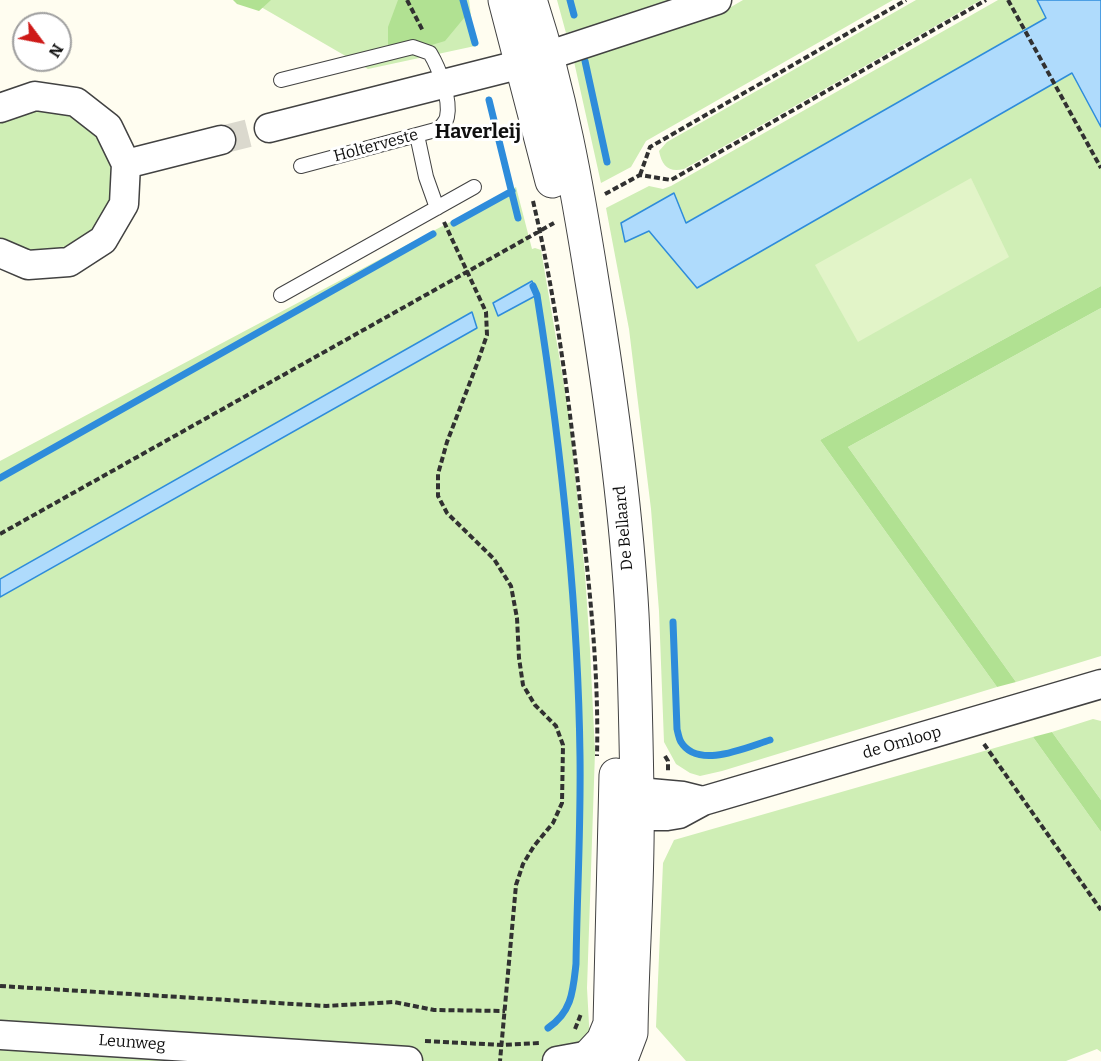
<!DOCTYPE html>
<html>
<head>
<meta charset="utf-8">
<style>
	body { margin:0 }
	#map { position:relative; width:1101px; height:1061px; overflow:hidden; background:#fffdf0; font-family:Bitter,serif }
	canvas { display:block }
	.north { position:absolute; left:12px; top:12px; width:60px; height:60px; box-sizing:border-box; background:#fff; border:2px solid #9f9f9f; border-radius:50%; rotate:122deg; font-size:16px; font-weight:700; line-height:24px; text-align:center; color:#0f0f0f }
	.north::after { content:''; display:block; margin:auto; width:21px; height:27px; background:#ce1917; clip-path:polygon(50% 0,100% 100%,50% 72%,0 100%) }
</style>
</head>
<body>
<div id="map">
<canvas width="1101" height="1061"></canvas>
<div class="north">N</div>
</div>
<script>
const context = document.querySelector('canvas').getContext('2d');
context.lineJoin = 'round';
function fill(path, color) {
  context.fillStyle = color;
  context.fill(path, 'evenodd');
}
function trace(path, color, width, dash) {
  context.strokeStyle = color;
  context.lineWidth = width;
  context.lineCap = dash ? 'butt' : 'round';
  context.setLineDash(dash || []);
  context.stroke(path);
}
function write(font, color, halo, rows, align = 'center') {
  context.font = font + ' Bitter,serif';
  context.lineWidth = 6;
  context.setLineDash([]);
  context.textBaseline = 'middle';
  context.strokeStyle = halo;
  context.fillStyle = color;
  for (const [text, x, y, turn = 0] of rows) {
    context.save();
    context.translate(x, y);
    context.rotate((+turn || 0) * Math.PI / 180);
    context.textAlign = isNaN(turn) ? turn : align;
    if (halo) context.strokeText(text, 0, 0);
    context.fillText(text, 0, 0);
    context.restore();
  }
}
fill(new Path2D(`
	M249 0H469L475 46 368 69Z
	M557 0H679L566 33Z
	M743 0H893L646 141 631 167 601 183 573 57 731 7Z
	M916 0H981L684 169C669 173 662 166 659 151L667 142Z
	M998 0H1037L1046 18 685 223 674 193 649 231 697 288 1072 72 1101 127V286L820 440 997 687 722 771 700 776 690 773 676 764 664 742 659 611 651 509 629 329 606 208 649 186 663 189 671 186Z
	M38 105 74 111 102 133 118 167 116 203 97 234 66 254 30 256 0 243V119Z
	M516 187 532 249 535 248 541 250 569 414 585 574 590 649 595 752 587 988 591 1061H0V461Z
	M1101 308V656L1016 682 848 447Z
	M1093 719 1101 721V800L1052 732Z
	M1033 737 1101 832V1052L1097 1049 1066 1061H686L656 1027 663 863 674 840Z`), '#cfeeb5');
fill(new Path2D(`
	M233 0H271L259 11 237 4Z
	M398 0H465L469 12 445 41 388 58V27Z
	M1101 286V308L848 447 1016 682 997 687 820 440Z
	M1052 732 1101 800V832L1033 737Z`), '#b1e192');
fill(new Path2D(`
	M971 178 1009 257 858 342 815 265Z`), '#e2f4c8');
const water = new Path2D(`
	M1037 0H1101V127L1072 73 697 288 649 231 625 242 621 223 674 193 686 223 1046 18Z
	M532 281 537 295 498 316 493 303Z
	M472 312 477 328 0 597V579Z`);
fill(water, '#afdbfc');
trace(water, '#2e8cdb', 1.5);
trace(new Path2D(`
	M463 0 475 43
	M570 0 574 15
	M585 61 607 162
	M489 100 518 218
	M454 223 512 191
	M533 286 537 295C561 447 578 601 580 756 581 825 577 895 576 964 573 991 572 1012 548 1028
	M0 478 433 234
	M673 622 677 729C678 733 679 739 681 742 698 770 747 747 770 740`), '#2e8cdb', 7);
trace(new Path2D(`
	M221 140 269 128`), '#dbd9ce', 28, [28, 14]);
const service = new Path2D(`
	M281 80 413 47 430 53C439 68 451 99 447 117 446 122 442 125 439 129L301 166
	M417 135 426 177 437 208
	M281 295 474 187`);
const minor = new Path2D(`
	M0 108 35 96 76 102 108 127 126 164 124 204 103 240 69 262 28 265 0 253
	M269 128 522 64 717 0
	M126 164 221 140
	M616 790 683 796 703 801
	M616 816H667L679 814 703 801 1101 684
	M0 1035 408 1061
	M557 1061 590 1055`);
const tertiary = new Path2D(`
	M505 0 552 181
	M530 0C560 91 577 186 592 281 610 391 626 503 632 614 635 673 636 733 637 792 639 872 632 953 631 1033L623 1054 618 1061
	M590 1055 603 1041 610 1024 616 775`);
trace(service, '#424242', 16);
trace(minor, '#424242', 31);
trace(tertiary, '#424242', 35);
trace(new Path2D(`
	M407 0 423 31
	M1008 0 1101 168
	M640 175 650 147 906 0
	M605 194 640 175 671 180 986 0
	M533 201C557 303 570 407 581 511 590 592 599 674 597 756
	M444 222 486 312 487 335 477 364 447 442 438 474V496L447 513 494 559 511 586 517 618 519 658 523 685 535 705 556 726 563 745 562 803 553 823 534 846 523 864 516 885 500 1061
	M0 534 554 223
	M984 744 1101 910
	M665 756 668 761V772
	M0 986 326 1006 394 1002 434 1010 505 1011
	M575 1029 581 1014
	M425 1041 502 1045 540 1043`), '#313131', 4, [6, 3]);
trace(service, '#fff', 14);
trace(minor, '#fff', 28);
trace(tertiary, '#fff', 33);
write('16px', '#0f0f0f', '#fff', [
	["Holterveste",376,146,-15],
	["De Bellaard",624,528,-95],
	["de Omloop",902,743,-16],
	["Leunweg",132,1043,4]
]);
write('bold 20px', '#0f0f0f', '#fff', [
	["Haverleij",478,132]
]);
</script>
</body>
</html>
